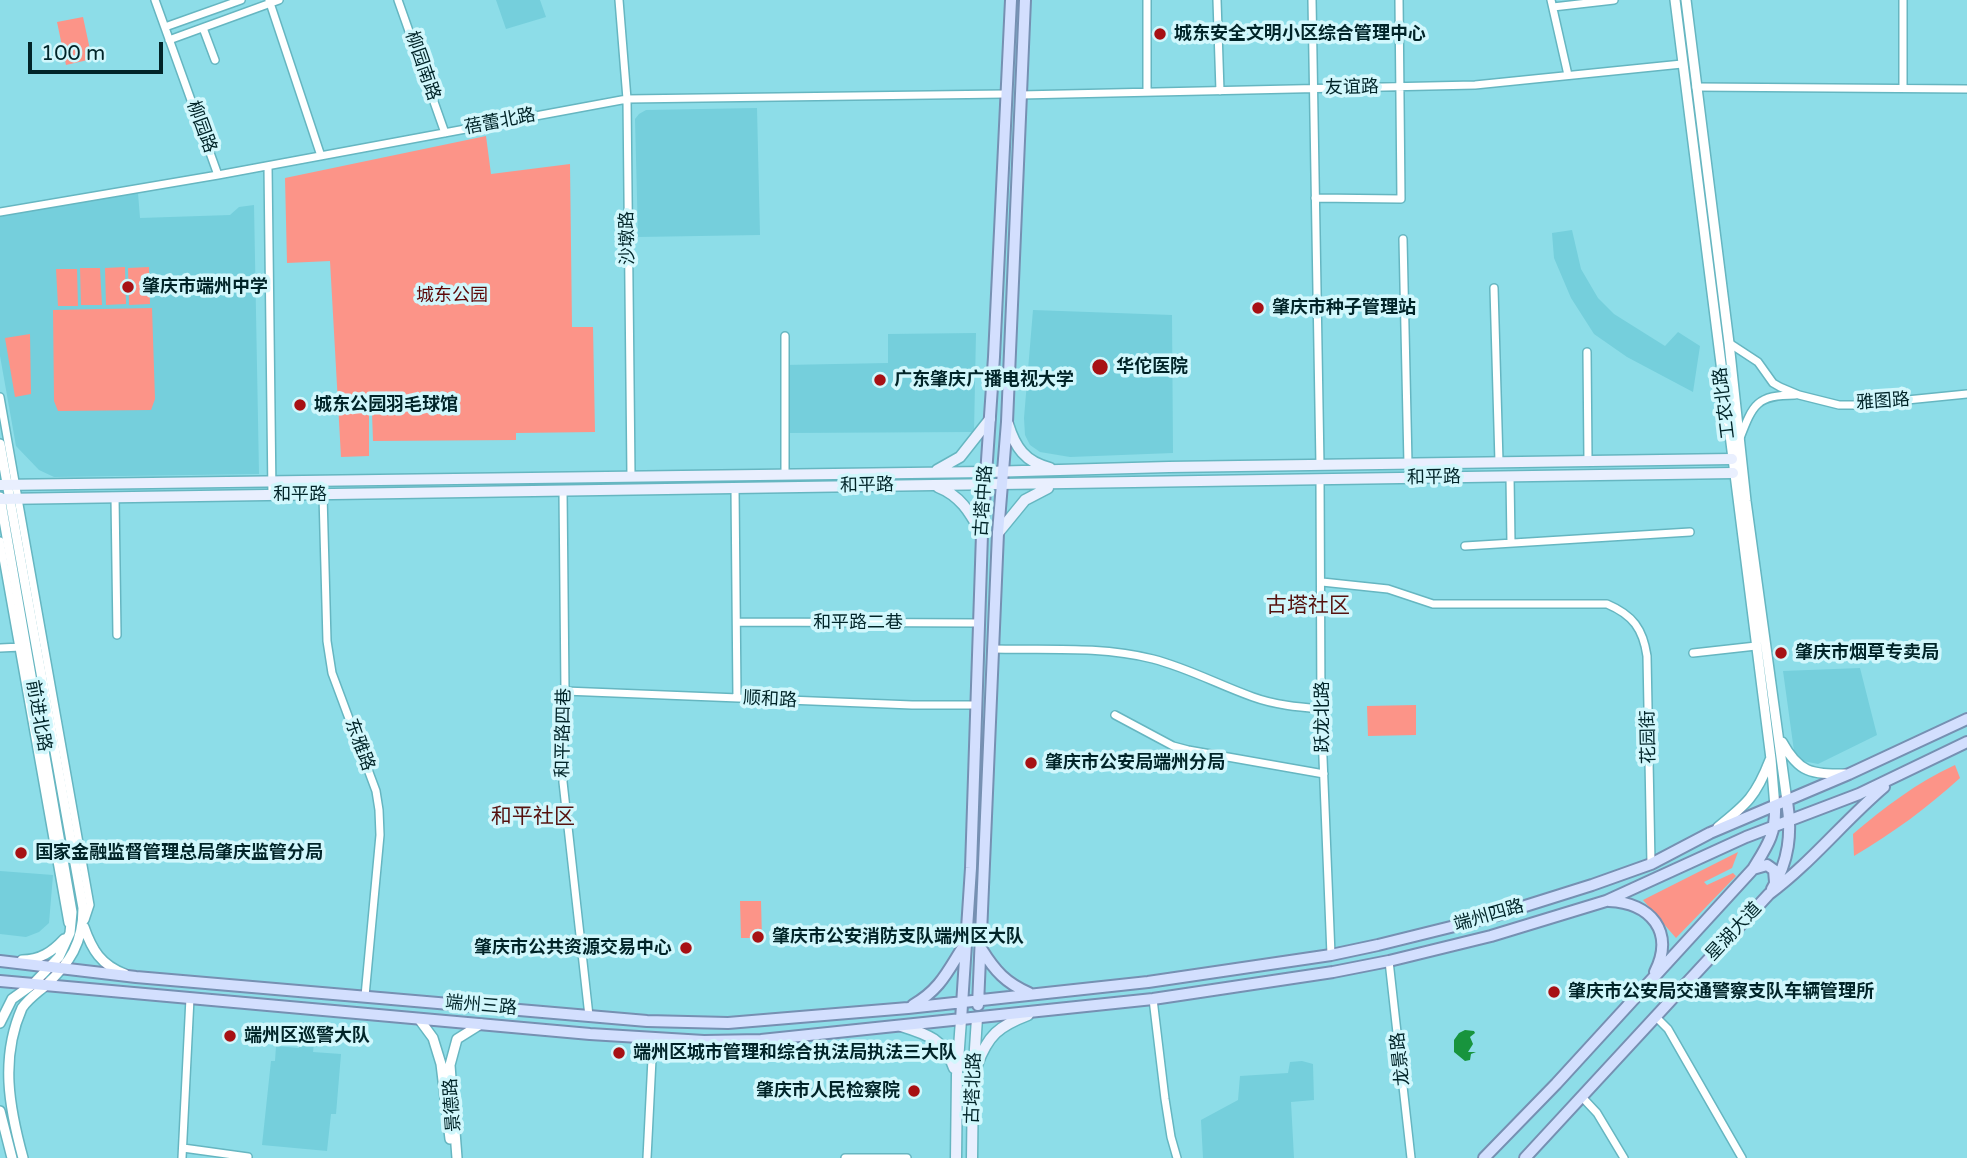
<!DOCTYPE html>
<html>
<head>
<meta charset="utf-8">
<style>
	body { margin:0 }
	#map { position:relative; width:1967px; height:1158px; overflow:hidden; background:#8ddde8; font-family:"Varela Round",sans-serif }
	canvas { display:block }
	.scale { position:absolute; left:28px; top:42px; width:135px; height:32px; box-sizing:border-box; border:4px solid #012428; border-top:0; padding-left:9px; font-size:21px; line-height:24px; white-space:nowrap; color:#012428; -webkit-text-stroke:5px #d1f7fc; paint-order:stroke }
</style>
</head>
<body>
<div id="map">
<canvas width="1967" height="1158"></canvas>
<div class="scale">100 m</div>
</div>
<script>
const context = document.querySelector('canvas').getContext('2d');
context.lineJoin = 'round';
function fill(path, color) {
  context.fillStyle = color;
  context.fill(path, 'evenodd');
}
function trace(path, color, width, dash) {
  context.strokeStyle = color;
  context.lineWidth = width;
  context.lineCap = dash ? 'butt' : 'round';
  context.setLineDash(dash || []);
  context.stroke(path);
}
function write(font, color, halo, rows, align = 'center') {
  context.font = font + ' "Varela Round","Noto Sans SC",sans-serif';
  context.lineWidth = 7;
  context.setLineDash([]);
  context.textBaseline = 'middle';
  context.strokeStyle = halo;
  context.fillStyle = color;
  for (const [text, x, y, turn = 0] of rows) {
    context.save();
    context.translate(x, y);
    context.rotate((+turn || 0) * Math.PI / 180);
    context.textAlign = isNaN(turn) ? turn : align;
    if (halo) context.strokeText(text, 0, 0);
    context.fillText(text, 0, 0);
    context.restore();
  }
}
fill(new Path2D(`
	M496 0H540L546 17 506 29Z
	M757 108 760 235 638 237 635 119 639 114 646 110Z
	M138 193 140 218 230 215 239 207 254 205 259 474 54 477 39 470 16 446 0 356V216Z
	M1572 230 1581 269 1598 298 1614 314 1665 346 1678 332 1700 346 1693 392 1627 357 1594 334 1571 298 1554 258 1552 233Z
	M1033 310 1172 315 1173 453 1070 457 1040 452 1030 445 1025 435 1024 418Z
	M976 333 974 432 786 433 784 365 888 363V334Z
	M1860 668 1877 735 1818 764 1803 761 1794 751 1783 671Z
	M0 871 53 875 49 923 39 932 26 937 0 934Z
	M301 1032 315 1034 313 1052 341 1054 336 1114H331L327 1151 262 1145 271 1061H275L276 1046 299 1048Z
	M1302 1061 1313 1064 1314 1100 1291 1102 1294 1158H1203L1201 1120 1238 1100 1240 1076 1288 1073 1290 1062Z`), '#75cfdc');
fill(new Path2D(`
	M83 17 92 59 66 65 57 22Z
	M486 136 491 174 570 164 572 327H593L595 432 516 433V440L373 441 372 413 369 412V456L341 457 330 261 287 263 285 178Z
	M125 267 126 304 106 305 105 268Z
	M149 267 150 304 129 305 128 268Z
	M100 268 102 305H81L80 268Z
	M56 269H77L78 306H58Z
	M152 308 155 399 151 410 58 411 54 401 53 310Z
	M30 334 31 394 15 397 5 338Z
	M1416 705V735L1368 736 1367 706Z
	M1955 765 1960 778C1927 808 1893 833 1854 856L1853 834C1885 807 1916 783 1955 765Z
	M1738 852 1732 868 1704 882 1707 885 1733 873 1736 876 1676 938 1643 900Z
	M740 901H761L762 938H741Z`), '#fc9488');
fill(new Path2D(`
	M1465 1030 1474 1031 1475 1033 1470 1037 1473 1044 1468 1052H1476L1471 1054 1470 1060 1465 1061 1454 1052V1040L1459 1033Z`), '#18943d');
const minor = new Path2D(`
	M155 0 218 175
	M269 0 321 156
	M398 0 445 133
	M619 0 627 99 631 476
	M1217 0 1220 91
	M1312 0 1320 465
	M1551 0 1568 75
	M1553 7 1614 0
	M165 27 241 0
	M203 28 215 60
	M169 40 279 0
	M1696 87 1967 89
	M1903 88V0
	M1147 92V0
	M1020 95 1475 85 1682 64
	M268 166 272 495
	M1315 198 1401 199 1399 0
	M0 212 218 175 627 99 1005 94
	M1403 239 1408 464
	M1494 288 1499 462
	M785 336V474
	M1729 343 1758 362 1773 383 1780 387 1799 395 1839 405H1857L1967 394
	M1587 352 1588 460
	M0 397 90 905 85 920
	M1740 438C1753 404 1757 395 1795 395
	M1510 477 1511 543
	M1320 479 1321 709 1331 955
	M735 488 737 698
	M563 491 565 691 563 782 589 1016
	M323 495 327 641 332 673 376 791 379 810 380 835 365 996
	M115 497 117 635
	M0 541 68 923
	M1465 546 1690 532
	M1322 582 1388 589 1433 604H1607C1633 615 1643 629 1647 656L1651 864
	M737 622 979 623
	M0 648 21 647
	M994 649C1046 650 1102 646 1153 659 1188 668 1219 685 1253 697 1275 705 1298 707 1321 709
	M1693 653 1756 646
	M565 691 912 705H976
	M1115 715 1173 746 1188 750 1324 774
	M1389 961 1411 1158
	M1153 999 1165 1099 1171 1137 1177 1158
	M1656 1017 1668 1029 1742 1158
	M1582 1097 1597 1113 1624 1158
	M183 1148 248 1157
	M182 1158 190 998
	M647 1158 653 1039
	M845 1158H907`);
const tertiary = new Path2D(`
	M1675 0 1771 759 1775 807
	M1686 0 1729 343 1746 501 1787 801
	M0 444 83 908C83 943 70 963 45 986 37 993 28 999 22 1008 0 1058 9 1107 23 1158
	M0 497 72 912 70 933 59 957 33 984 12 999 0 1023
	M1782 742C1799 773 1811 774 1845 774
	M1718 827C1747 804 1756 796 1770 760
	M84 927C92 950 101 965 125 974
	M22 960C40 960 52 952 64 939
	M419 1019 433 1038 441 1064 450 1139
	M0 1111 12 1158
	M457 1158 450 1065 457 1039 481 1024`);
const secondary = new Path2D(`
	M1008 424C1015 447 1025 462 1050 468
	M937 470 960 457 990 419
	M0 485 986 472 1169 467 1732 459
	M938 487C961 496 970 513 982 534
	M0 499 1733 473
	M998 533 1025 500 1048 488
	M901 1026C927 1034 945 1040 954 1068
	M977 1065C988 1035 999 1026 1028 1015
	M956 1158 957 1075 961 1020
	M972 1158 973 1079 977 1018`);
const primary = new Path2D(`
	M1753 869 1767 865 1774 870 1775 882
	M1772 889C1789 861 1792 833 1787 801
	M1609 901C1651 903 1675 932 1655 972
	M982 950C995 971 1006 983 1029 993
	M0 961 136 977 647 1021 728 1023 908 1008 1148 982 1331 955 1378 945 1487 918 1592 885 1651 864 1710 833 1849 774 1967 719
	M0 981 590 1034 704 1041 761 1040 1153 999 1333 972 1389 961 1491 936 1606 901 1746 837 1859 794 1967 742
	M913 1005C941 989 948 970 965 944
	M978 1005 998 533 1007 422 1025 0
	M961 1020 971 868 982 534 994 357 1011 0
	M1484 1158 1556 1084 1753 869C1767 846 1776 834 1775 807
	M1525 1158 1769 894C1811 863 1844 821 1884 787`);
trace(minor, '#66b6c1', 10);
trace(tertiary, '#66b6c1', 12);
trace(secondary, '#66b6c1', 13);
trace(primary, '#7690b2', 14);
trace(minor, '#fff', 7);
trace(tertiary, '#fff', 9);
trace(secondary, '#e9effe', 10);
trace(primary, '#d3dffe', 10);
for (const [x, y, r, color] of [
	[1160,34,7,"#a71114"],
	[128,287,7,"#a71114"],
	[1258,308,7,"#a71114"],
	[1100,367,9,"#a71114"],
	[880,380,7,"#a71114"],
	[300,405,7,"#a71114"],
	[1781,653,7,"#a71114"],
	[1031,763,7,"#a71114"],
	[21,853,7,"#a71114"],
	[758,937,7,"#a71114"],
	[686,948,7,"#a71114"],
	[1554,992,7,"#a71114"],
	[230,1036,7,"#a71114"],
	[619,1053,7,"#a71114"],
	[914,1091,7,"#a71114"]
]) {
  const dot = new Path2D();
  dot.arc(x, y, r, 0, 2 * Math.PI);
  context.fillStyle = color;
  context.fill(dot);
  trace(dot, '#d1f7fc', 2.5);
}
write('bold 18px', '#012428', '#d1f7fc', [
	["城东安全文明小区综合管理中心",1174,34],
	["肇庆市端州中学",142,287],
	["肇庆市种子管理站",1272,308],
	["华佗医院",1116,367],
	["广东肇庆广播电视大学",894,380],
	["城东公园羽毛球馆",314,405],
	["肇庆市烟草专卖局",1795,653],
	["肇庆市公安局端州分局",1045,763],
	["国家金融监督管理总局肇庆监管分局",35,853],
	["肇庆市公安消防支队端州区大队",772,937],
	["肇庆市公共资源交易中心",672,948,"right"],
	["肇庆市公安局交通警察支队车辆管理所",1568,992],
	["端州区巡警大队",244,1036],
	["端州区城市管理和综合执法局执法三大队",633,1053],
	["肇庆市人民检察院",900,1091,"right"]
], 'left');
write('18px', '#012428', '#d1f7fc', [
	["柳园南路",422,66,71],
	["友谊路",1352,88,-1],
	["蓓蕾北路",500,122,-11],
	["柳园路",201,127,70],
	["沙墩路",628,238,-91],
	["雅图路",1883,402,-4],
	["工农北路",1725,403,-97],
	["和平路",1434,478,-1],
	["和平路",867,486,-1],
	["和平路",300,495],
	["古塔中路",984,501,-86],
	["和平路二巷",858,623],
	["顺和路",770,700,3],
	["前进北路",38,716,80],
	["跃龙北路",1323,717,-90],
	["和平路四巷",564,733,-89],
	["花园街",1649,737,-91],
	["东雅路",359,745,70],
	["端州四路",1489,916,-16],
	["星湖大道",1734,932,-47],
	["端州三路",481,1006,5],
	["龙景路",1401,1059,-96],
	["古塔北路",974,1088,-88],
	["景德路",453,1105,-94]
]);
write('18px', '#5c0808', '#d1f7fc', [
	["城东公园",452,296]
]);
write('21px', '#56120f', '#d1f7fc', [
	["古塔社区",1308,606],
	["和平社区",533,817]
]);
</script>
</body>
</html>
